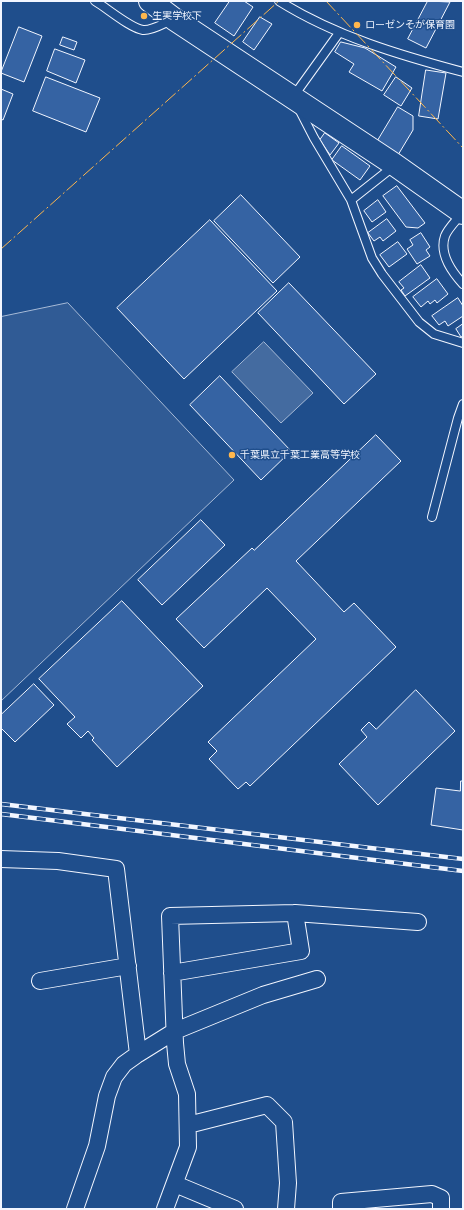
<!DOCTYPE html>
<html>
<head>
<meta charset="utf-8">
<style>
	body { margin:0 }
	#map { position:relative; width:464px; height:1210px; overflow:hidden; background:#1f4e8c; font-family:Lora,serif }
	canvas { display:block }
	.frame { position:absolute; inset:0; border:2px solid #f2f6ff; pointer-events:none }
</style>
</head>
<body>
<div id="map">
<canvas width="464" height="1210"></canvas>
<div class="frame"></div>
</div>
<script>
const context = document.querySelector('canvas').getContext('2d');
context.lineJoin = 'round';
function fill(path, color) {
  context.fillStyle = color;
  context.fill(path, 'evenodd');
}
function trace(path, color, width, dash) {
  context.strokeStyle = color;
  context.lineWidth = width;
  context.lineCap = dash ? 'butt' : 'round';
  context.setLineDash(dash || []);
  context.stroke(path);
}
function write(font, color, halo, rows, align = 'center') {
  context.font = font + ' Lora,"Noto Sans JP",serif';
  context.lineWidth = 3;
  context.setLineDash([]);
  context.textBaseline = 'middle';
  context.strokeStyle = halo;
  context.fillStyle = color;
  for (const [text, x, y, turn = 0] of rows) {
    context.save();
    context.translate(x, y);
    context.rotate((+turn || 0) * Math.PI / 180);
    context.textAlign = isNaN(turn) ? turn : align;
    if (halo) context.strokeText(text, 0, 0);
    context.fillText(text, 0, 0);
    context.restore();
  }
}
const built = new Path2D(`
	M68 303 234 480 1 701V317Z`);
fill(built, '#305b95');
trace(built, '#a8bbd7', 1);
const water = new Path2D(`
	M264 342 313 393 281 423 232 372Z`);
fill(water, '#446ba0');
trace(water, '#a8bbd7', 1);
const building = new Path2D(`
	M230 1H244L253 7 234 36 215 23Z
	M428 1 450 2 426 48 408 39Z
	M260 17 272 24 254 50 243 42Z
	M19 27 42 36 24 82 1 73Z
	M63 37 77 42 74 50 60 45Z
	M341 42 365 48 396 67 382 91 349 72 354 64 335 52Z
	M55 49 85 60 76 83 47 71Z
	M426 70 446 73 438 119 419 116Z
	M46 77 100 98 86 132 33 111Z
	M396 77 412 88 401 106 384 95Z
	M1 89 13 94 3 120 1 119Z
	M398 107 413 116V130L398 155 377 142Z
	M325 133 339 143 330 155 320 140Z
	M342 146 370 166 360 180 332 160Z
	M397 186 425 223 418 228 406 227 383 196Z
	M241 195 300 257 273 283 214 221Z
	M378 200 386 212 372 222 364 211Z
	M387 219 396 231 383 241 380 237 374 241 368 233Z
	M210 220 277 291 184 379 117 308Z
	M421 233 430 247 426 250 430 256 417 264 407 249 413 245 410 240Z
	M398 242 407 254 389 267 380 255Z
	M421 265 430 278 405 296 401 290 404 288 399 282Z
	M437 279 448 294 437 303 435 300 430 304 428 301 421 307 413 297Z
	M289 283 376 374 344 404 258 313Z
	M458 298 463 306V316L448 326 445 321 439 325 432 316Z
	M463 324V336L461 337 456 329Z
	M220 376 291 451 261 480 190 405Z
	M376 435 401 461 296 561 344 612 354 603 396 647 250 786 246 782 238 789 209 759 217 751 208 742 316 639 267 588 204 648 176 619 252 548 254 550Z
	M201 520 225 545 162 605 138 580Z
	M122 601 203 686 117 767 92 740 94 738 88 731 81 738 67 724 75 717 39 679Z
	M34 684 54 705 15 742 1 728V715Z
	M416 690 455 731 378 805 339 764 367 737 361 730 369 722 376 729Z
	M461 781H463V830L431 825 436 788 460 791Z`);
fill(building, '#3563a3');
trace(building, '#f2f6ff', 1);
const lane = new Path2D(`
	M95 1C107 8 130 28 143 30 152 31 164 23 172 20
	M279 1C335 36 399 55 463 72
	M293 97 339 33
	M298 107 314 138 351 200 372 258 382 274 419 322 434 334 463 343
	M351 200 394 166
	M462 213C457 220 448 228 445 236 439 253 452 272 463 284
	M432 517 458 418 463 404`);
const street = new Path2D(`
	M1 859 58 861 116 869 138 1054
	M172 973 301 951 295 913
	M40 981 128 966
	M188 1125 267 1105 284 1122 288 1183 286 1209
	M175 1184 235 1209
	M75 1209 97 1146 107 1096 114 1077 124 1064 138 1054 175 1031 263 995 317 979
	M165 1209 188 1147 187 1094 177 1064 175 1043 170 916 295 913 418 922
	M341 1209V1202L432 1194 441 1198V1209`);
const secondary = new Path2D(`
	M150 1 174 19 395 165 463 213`);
trace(lane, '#f2f6ff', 10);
trace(street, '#f2f6ff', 18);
trace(secondary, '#f2f6ff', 24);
trace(lane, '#1f4e8c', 8);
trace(street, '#1f4e8c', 16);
trace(secondary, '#1f4e8c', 22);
const rail = new Path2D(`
	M1 804 463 859
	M1 814 463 871`);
trace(rail, '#f2f6ff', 4.5);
trace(rail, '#1f4e8c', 3, [9]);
trace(new Path2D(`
	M326 1 463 148
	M1 249 279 1`), '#ffb74d', 1, [14, 3, 2, 3]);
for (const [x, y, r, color] of [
	[144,16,4,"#ffb74d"],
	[357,25,4,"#ffb74d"],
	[232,455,4,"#ffb74d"]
]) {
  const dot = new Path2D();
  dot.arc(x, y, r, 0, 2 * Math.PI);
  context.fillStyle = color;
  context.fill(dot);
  trace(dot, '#1f4e8c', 1.5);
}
write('10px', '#f2f6ff', '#1f4e8c', [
	["生実学校下",152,16],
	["ローゼンそが保育園",365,25],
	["千葉県立千葉工業高等学校",240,455]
], 'left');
</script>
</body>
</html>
